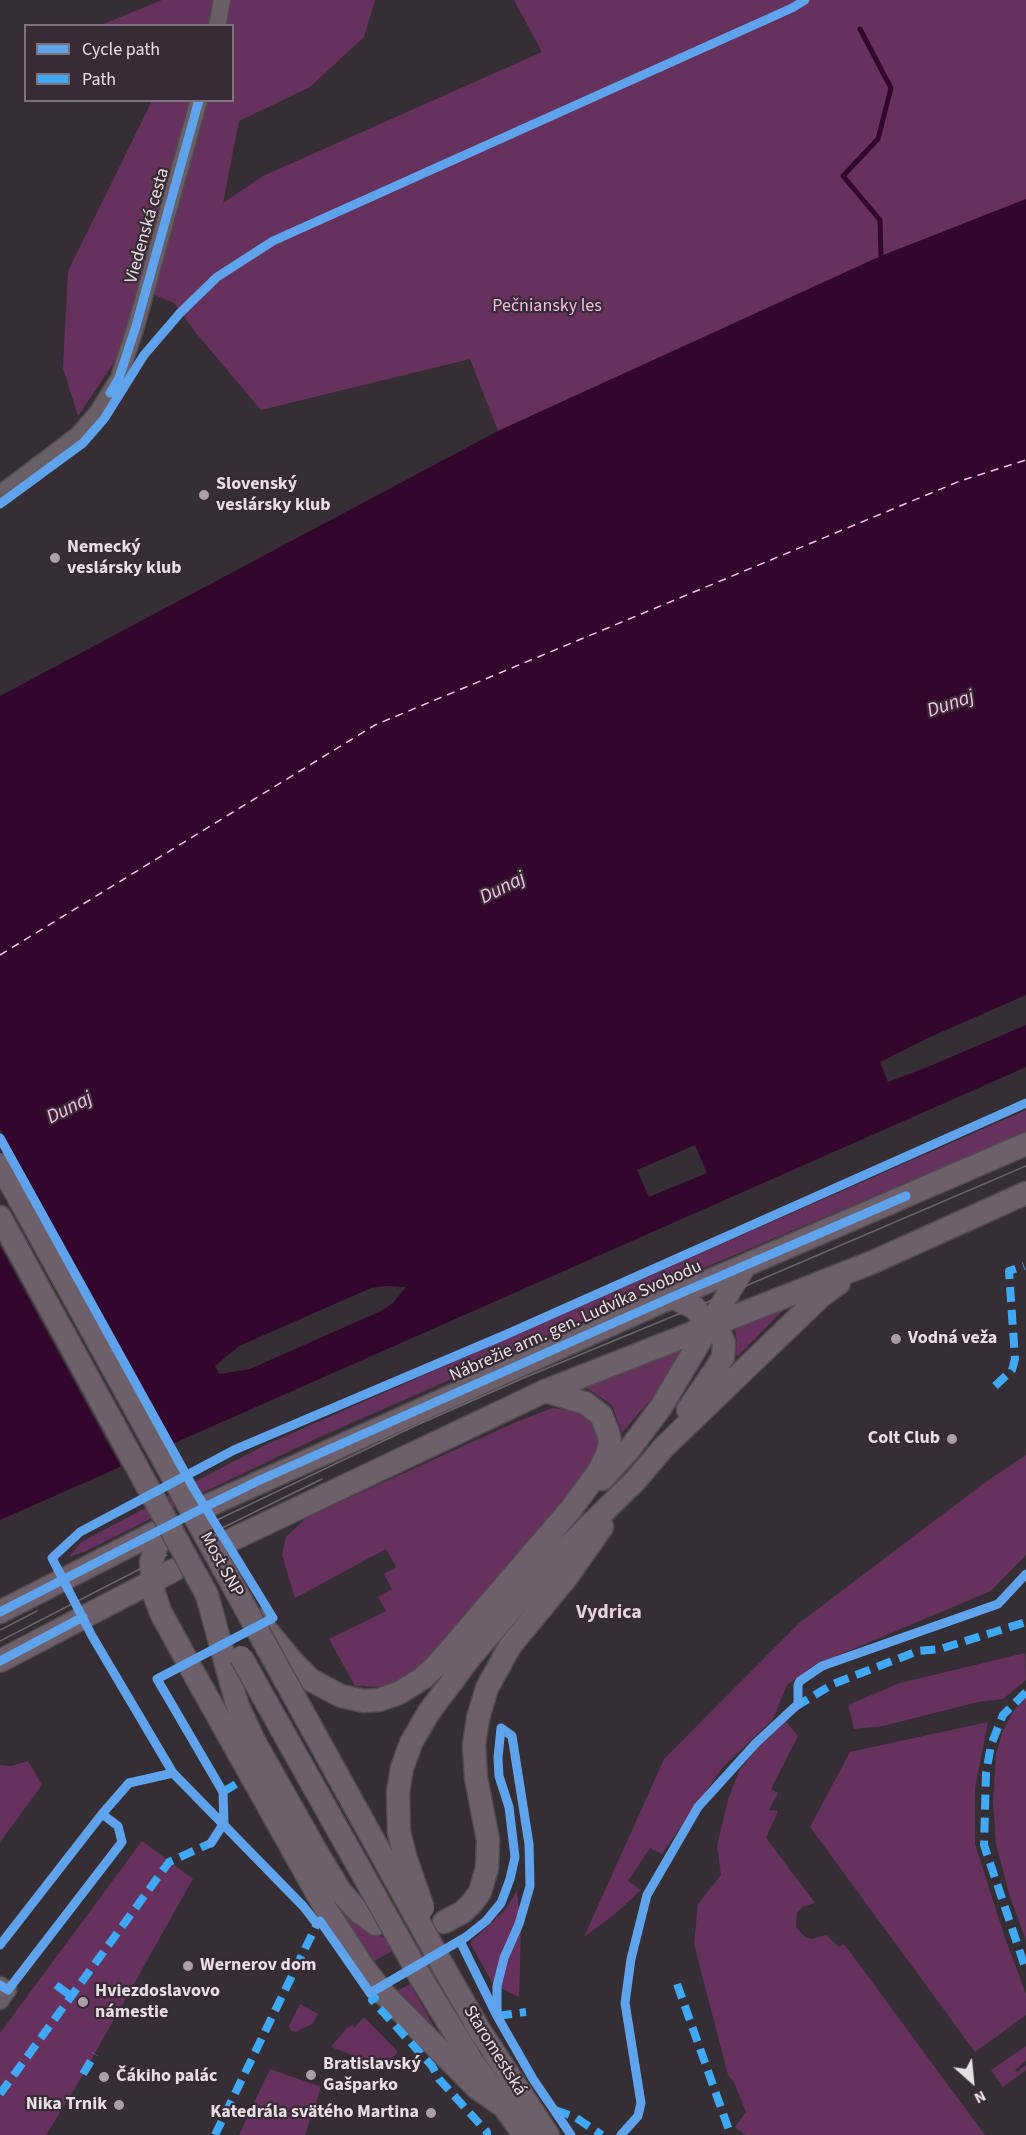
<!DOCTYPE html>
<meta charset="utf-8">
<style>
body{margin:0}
#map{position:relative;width:1026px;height:2135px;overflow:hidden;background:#352e34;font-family:"Source Sans 3",sans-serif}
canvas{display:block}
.legend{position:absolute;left:24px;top:24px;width:210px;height:78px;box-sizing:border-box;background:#382b35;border:2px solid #7e737b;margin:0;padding:8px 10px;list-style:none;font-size:18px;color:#e8dfe5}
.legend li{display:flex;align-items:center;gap:12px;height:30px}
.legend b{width:30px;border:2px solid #7e737b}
.north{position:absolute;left:942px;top:2051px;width:60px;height:60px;-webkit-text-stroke:4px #382b35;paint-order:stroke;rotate:153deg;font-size:16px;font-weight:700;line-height:24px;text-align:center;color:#e8dfe5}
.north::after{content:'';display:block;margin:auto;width:21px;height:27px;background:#e8dfe5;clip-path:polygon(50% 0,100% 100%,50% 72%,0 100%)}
</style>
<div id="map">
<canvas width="1026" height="2135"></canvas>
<ul class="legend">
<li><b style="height:8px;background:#60a3ed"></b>Cycle path</li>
<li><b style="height:8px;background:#3fa9f5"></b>Path</li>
</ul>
<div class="north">N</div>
</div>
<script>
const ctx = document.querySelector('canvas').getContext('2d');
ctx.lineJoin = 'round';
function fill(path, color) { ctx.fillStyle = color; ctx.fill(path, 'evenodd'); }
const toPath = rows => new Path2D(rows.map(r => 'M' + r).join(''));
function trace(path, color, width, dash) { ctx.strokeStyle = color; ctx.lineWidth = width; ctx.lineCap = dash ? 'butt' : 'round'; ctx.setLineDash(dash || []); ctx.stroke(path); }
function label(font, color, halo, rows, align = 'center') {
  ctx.font = font + ' "Source Sans 3",sans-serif'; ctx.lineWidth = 4.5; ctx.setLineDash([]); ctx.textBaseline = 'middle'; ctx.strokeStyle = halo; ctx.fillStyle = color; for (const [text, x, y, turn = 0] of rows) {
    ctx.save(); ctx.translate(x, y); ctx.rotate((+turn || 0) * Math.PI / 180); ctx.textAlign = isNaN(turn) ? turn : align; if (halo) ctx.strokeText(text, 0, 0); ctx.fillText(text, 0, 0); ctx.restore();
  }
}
const green = toPath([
 [162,0,375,0,364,37,310,87,239,121,223,203,263,176,542,52,514,0,1026,0,1026,199,881,256,498,431,470,359,261,410,196,333,174,303,140,289,120,354,78,416,63,368,68,271,152,101,232,100,232,26,101,25],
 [1026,1110,1026,1132,718,1262,322,1436,204,1492,84,1552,69,1557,81,1542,263,1446],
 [786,1307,738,1356,736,1354,737,1342,735,1328],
 [678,1349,684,1353,672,1374,622,1433,612,1405,585,1387],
 [552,1408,574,1411,592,1422,601,1444,584,1479,433,1660,403,1681,386,1687,355,1686,329,1639,386,1611,378,1597,392,1589,384,1574,396,1567,386,1549,295,1598,282,1555,286,1537,307,1517,514,1423],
 [1026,1455,1026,1555,991,1591,815,1665,787,1685,773,1719,723,1767,662,1854,650,1848,628,1881,641,1890,615,1914,584,1937,664,1759,798,1624,983,1484],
 [1025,1653,1026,1680,1003,1699,978,1702,883,1726,854,1729,848,1705,900,1683],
 [1026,1698,1026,1940,1010,1897,996,1844,993,1802,996,1754,1003,1730,1015,1709],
 [786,1722,798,1736,771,1789,778,1793,769,1810,778,1811,766,1838,815,1903,802,1907,797,1913,796,1927,805,1937,812,1939,826,1935,839,1947,844,1944,985,2135,745,2135,735,2127,746,2112,734,2082,728,2075,694,1944,698,1904,721,1875,717,1846,728,1800,739,1771,759,1746],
 [988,1722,975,1788,975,1844,1004,1935,1026,1994,1026,2015,975,2052,810,1827,850,1752],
 [28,1761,42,1785,0,1842,0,1765,11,1766],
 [142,1841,193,1879,77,2085,46,2135,0,2135,0,2033],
 [517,1890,521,1933,519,1997,493,1984,470,1943,505,1910],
 [331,1898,365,1930,403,1945,374,1961,355,1935],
 [410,1984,441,2039,395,1992],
 [300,2004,318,2014,312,2024,295,2032,291,2031,289,2026],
 [364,2017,398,2052,383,2067,331,2047,346,2029,352,2025,354,2028],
 [1026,2046,1026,2061,1015,2070,1017,2072,1026,2065,1026,2070,1003,2087,991,2070],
 [270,2069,321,2087,305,2135,239,2135]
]);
const water = toPath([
 [1026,199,1026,1067,0,1520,0,696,498,431,881,256]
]);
const pier = toPath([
 [1026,995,1026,1025,930,1066,888,1082,880,1062,930,1037],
 [0,1129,174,1446,122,1469,0,1246],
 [695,1145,707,1173,649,1197,637,1170],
 [385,1286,406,1287,393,1303,381,1311,250,1369,219,1374,215,1366,239,1346,371,1288]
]);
const stream = toPath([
 [860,29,891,88,878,139,843,176,880,220,881,256]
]);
const ferry = toPath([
 [0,955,375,725,960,481,1026,460]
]);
const street = toPath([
 [217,26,222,0],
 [0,494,78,435,98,412,119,378,136,326,199,100],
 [0,1985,8,1990,0,2001]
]);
const secondary = toPath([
 [0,1217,150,1491],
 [672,1297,695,1308,708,1326,721,1336,724,1343,723,1357,719,1364,688,1410],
 [602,1479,628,1451,661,1407,744,1267],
 [207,1506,672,1297,1026,1144],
 [159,1539,151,1562,154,1594,161,1613,185,1657],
 [229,1541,545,1391,873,1262,1026,1193],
 [207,1595,237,1704,255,1743,316,1851,340,1891,358,1911,376,1924],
 [0,1612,156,1532],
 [258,1620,293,1662,311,1680,341,1696,364,1701,379,1700,399,1693,423,1678,437,1665,571,1509,599,1471,607,1454,610,1443,609,1435,601,1415,585,1403,545,1391],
 [0,1661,174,1570],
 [192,1670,327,1911,364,1968,384,1994,477,2088,503,2106],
 [399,1832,398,1792,402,1768,411,1743,429,1712,471,1656,551,1563,636,1480,664,1447,821,1296,839,1283],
 [444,1922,463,1912,472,1903,480,1892,487,1868,488,1840,476,1778,474,1745,478,1718,487,1688,510,1646,566,1578,602,1527],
 [443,1966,480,2031,548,2135],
 [421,1978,472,2061,524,2135]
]);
const tram = toPath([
 [217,1520,417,1425,526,1377,727,1294,1026,1166],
 [222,1528,322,1479],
 [0,1630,37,1611],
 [0,1641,167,1555]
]);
const secondaryBridge = toPath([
 [0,1164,443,1966],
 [150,1491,207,1595],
 [241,1657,421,1978],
 [399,1832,405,1856,423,1908]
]);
const quiet = toPath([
 [995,1386,1012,1370,1015,1359,1009,1271,1024,1266],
 [1026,1692,1003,1715,991,1745,986,1773,984,1845,1026,1970],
 [795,1707,833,1684,918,1651,940,1649,1026,1622],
 [223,1792,241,1781],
 [677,1984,730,2133,728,2135],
 [56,1985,71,1996],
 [369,1993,375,1998,372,2000,432,2066,439,2079,487,2132,487,2135],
 [497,2016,526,2012],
 [83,2074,95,2054],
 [0,2094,169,1862,211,1843,213,1841],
 [555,2110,575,2117,602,2135],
 [215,2135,317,1924]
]);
const cycleway = toPath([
 [110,393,119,378,136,326,199,100],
 [0,504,83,443,104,419,144,355,180,313,217,277,273,241,792,8,805,0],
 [0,1138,194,1489,273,1618,157,1679,223,1792,224,1823,211,1843],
 [0,1612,207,1506,260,1480,672,1297,906,1196],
 [0,1661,83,1617],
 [501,1728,498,1758,499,1776,509,1807,515,1857,510,1879,501,1903,486,1921,466,1937,370,1993,320,1921,317,1924,303,1906,173,1773,92,1636,52,1558,80,1532,234,1450,505,1335,1026,1103],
 [460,1941,497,2016,533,2079,571,2135],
 [0,1945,102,1814,129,1783,173,1773],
 [0,1985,8,1990,122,1842,118,1826,102,1814],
 [497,2016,497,1986,504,1958,519,1924,530,1886,529,1844,512,1736,501,1728],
 [621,2135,638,2116,641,2103,625,2003,631,1959,647,1895,698,1807,756,1743,798,1704,798,1685,800,1681,822,1666,998,1604,1026,1574]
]);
const markers = [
 [204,495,6,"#a9a1a7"],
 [55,558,6,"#a9a1a7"],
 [896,1339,6,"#a9a1a7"],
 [952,1439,6,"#a9a1a7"],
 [188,1966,6,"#a9a1a7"],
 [83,2002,6,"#a9a1a7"],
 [311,2075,6,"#a9a1a7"],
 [104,2077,6,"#a9a1a7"],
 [119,2105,6,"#a9a1a7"],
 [431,2113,6,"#a9a1a7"]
];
const streetNames = [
 ["Viedenská cesta",148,226,-74],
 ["Nábrežie arm. gen. Ludvíka Svobodu",576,1322,-24],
 ["Most SNP",221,1565,61],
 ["Staromestská",494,2051,58]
];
const parkNames = [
 ["Pečniansky les",547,307]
];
const poiNames = [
 ["Slovenský",216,485],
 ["veslársky klub",216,506],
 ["Nemecký",67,548],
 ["veslársky klub",67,569],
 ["Vodná veža",908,1339],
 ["Colt Club",940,1439,"right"],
 ["Wernerov dom",200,1966],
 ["Hviezdoslavovo",95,1992],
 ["námestie",95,2013],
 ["Bratislavský",323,2065],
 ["Gašparko",323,2086],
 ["Čákiho palác",116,2077],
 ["Nika Trnik",107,2105,"right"],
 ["Katedrála svätého Martina",419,2113,"right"]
];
const waterNames = [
 ["Dunaj",951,705,-19],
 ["Dunaj",503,889,-27],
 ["Dunaj",70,1109,-27]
];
const neighbourhoodNames = [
 ["Vydrica",609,1614]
];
fill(green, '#66325d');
fill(water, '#33062d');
fill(pier, '#352e34');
trace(stream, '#33062d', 5);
trace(ferry, '#fbbfec', 1.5, [8, 6]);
trace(street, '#514b4f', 19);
trace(secondary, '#514b4f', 25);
trace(street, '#695f66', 16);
trace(secondary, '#6d606a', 22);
trace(tram, '#6c646a', 1.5);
trace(secondaryBridge, '#514b4f', 25, []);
trace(secondaryBridge, '#6d606a', 22);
trace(quiet, '#3fa9f5', 8, [15, 8]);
trace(cycleway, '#60a3ed', 9);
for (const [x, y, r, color] of markers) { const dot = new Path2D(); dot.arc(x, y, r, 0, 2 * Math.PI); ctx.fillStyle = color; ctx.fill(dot); trace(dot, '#382b35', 2); }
label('18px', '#e8dfe5', '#382b35', streetNames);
label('18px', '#f5bae6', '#382b35', parkNames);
label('bold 18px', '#e8dfe5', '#382b35', poiNames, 'left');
label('italic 20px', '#fbbfec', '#382b35', waterNames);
label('bold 20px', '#e4d3df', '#382b35', neighbourhoodNames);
</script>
